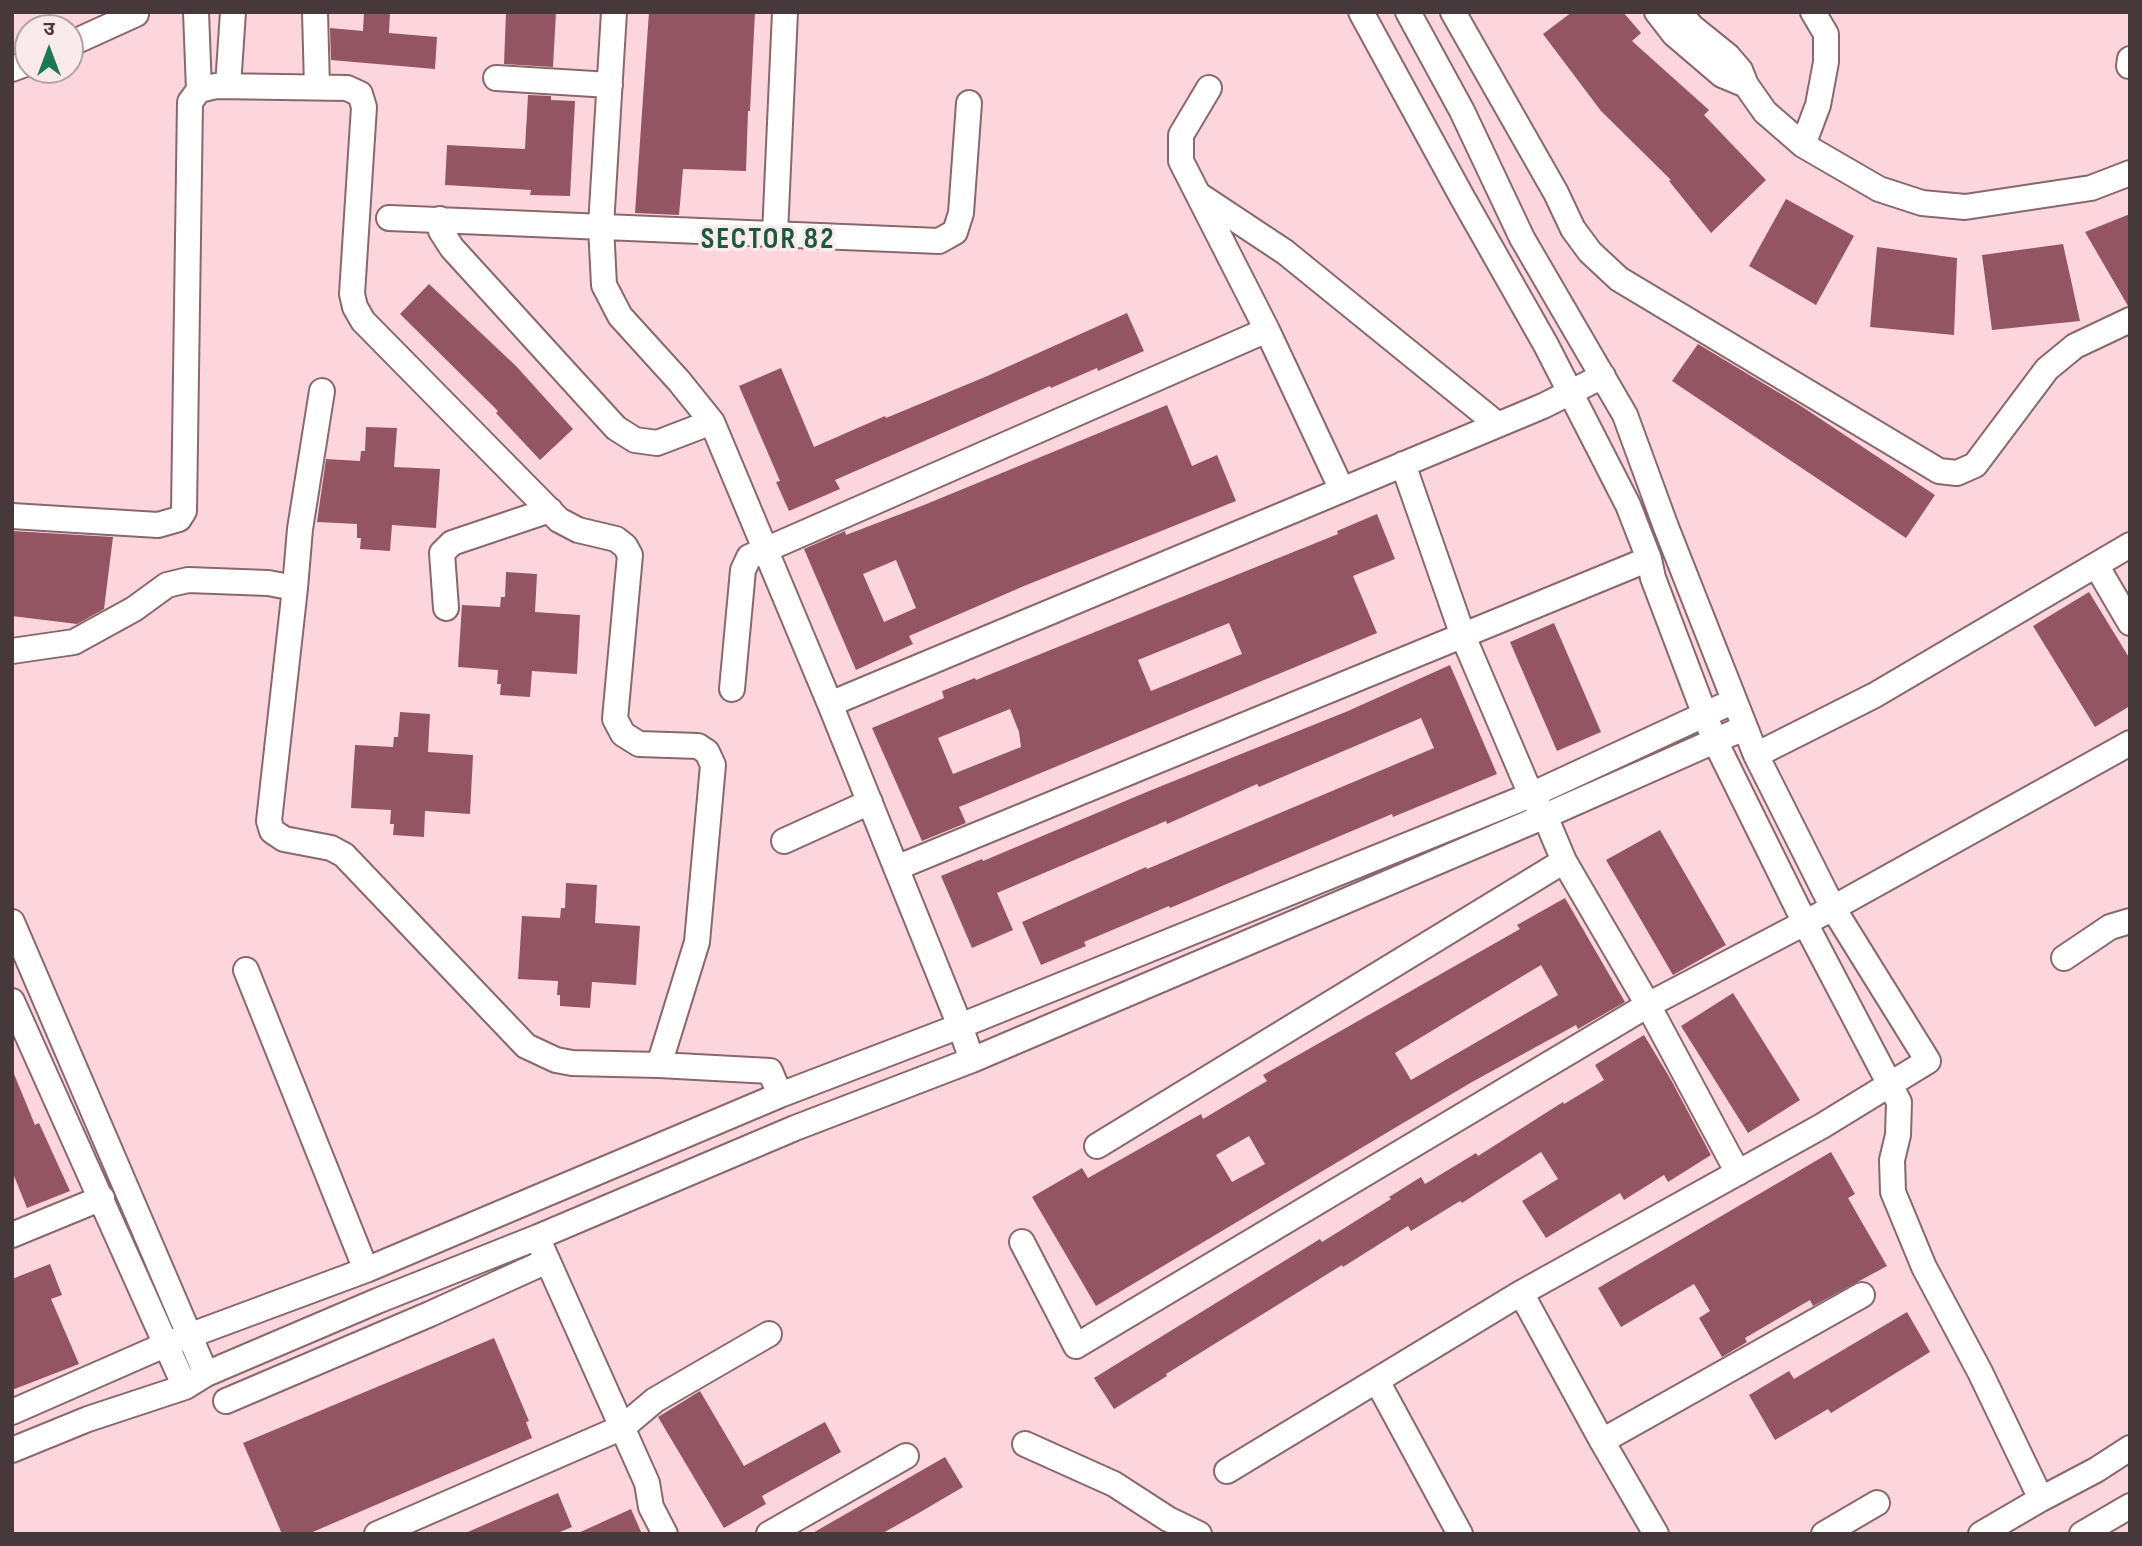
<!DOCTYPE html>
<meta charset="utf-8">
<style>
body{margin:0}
#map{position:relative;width:2142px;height:1546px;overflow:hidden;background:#fcd6dc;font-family:"Sofia Sans Condensed","Noto Sans Devanagari",sans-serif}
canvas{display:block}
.frame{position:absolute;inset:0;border:14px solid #47383b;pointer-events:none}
.north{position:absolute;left:14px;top:14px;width:70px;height:70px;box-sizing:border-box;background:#faeaec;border:2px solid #b2a3a5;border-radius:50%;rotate:0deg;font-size:19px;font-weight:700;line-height:28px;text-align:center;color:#47383b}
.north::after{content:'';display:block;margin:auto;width:24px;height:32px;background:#1a7950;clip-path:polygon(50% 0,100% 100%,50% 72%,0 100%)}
</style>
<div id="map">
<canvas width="2142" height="1546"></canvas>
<div class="frame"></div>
<div class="north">उ</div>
</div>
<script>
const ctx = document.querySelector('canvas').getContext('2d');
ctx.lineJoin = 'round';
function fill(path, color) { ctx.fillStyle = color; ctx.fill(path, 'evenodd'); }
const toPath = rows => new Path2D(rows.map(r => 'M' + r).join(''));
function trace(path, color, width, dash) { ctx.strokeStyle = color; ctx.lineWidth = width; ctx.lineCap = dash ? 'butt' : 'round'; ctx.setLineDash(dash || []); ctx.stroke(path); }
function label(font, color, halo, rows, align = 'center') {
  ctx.font = font + ' "Sofia Sans Condensed",sans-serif'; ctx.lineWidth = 7; ctx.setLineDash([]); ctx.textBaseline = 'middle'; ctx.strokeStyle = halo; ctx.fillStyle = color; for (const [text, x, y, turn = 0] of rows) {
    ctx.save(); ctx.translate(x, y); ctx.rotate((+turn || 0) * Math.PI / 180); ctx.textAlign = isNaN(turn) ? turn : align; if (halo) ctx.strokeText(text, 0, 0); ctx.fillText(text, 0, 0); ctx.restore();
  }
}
const building = toPath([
 [364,12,390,12,389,33,437,37,435,69,331,60,330,28,363,31],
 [506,12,556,12,553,67,504,64],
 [649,12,755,12,750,111,748,111,746,171,683,169,679,215,635,213],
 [1572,12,1623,12,1641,33,1632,41,1709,110,1704,115,1766,180,1711,233,1669,181,1671,180,1601,111,1543,34],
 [528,95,551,96,551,100,575,101,570,196,530,195,531,190,445,185,447,145,525,149],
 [1786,199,1854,236,1816,305,1749,266],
 [2130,214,2130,305,2128,306,2085,232],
 [2063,244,2080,321,1992,330,1982,255],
 [1877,247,1957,258,1954,335,1870,327],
 [429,284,516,366,573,429,540,460,496,413,498,411,400,314],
 [1127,313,1144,351,1098,371,1097,368,1051,388,1050,386,835,480,840,489,789,511,776,482,780,481,739,386,781,368,814,447,885,416,886,418,985,377],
 [1698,344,1801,406,1935,495,1906,538,1672,381],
 [1167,405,1192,466,1217,455,1236,501,1024,586,909,636,913,644,856,670,804,549,845,531,846,535,924,505],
 [896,560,916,608,884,622,863,574],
 [366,427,397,428,394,467,440,469,436,528,392,525,390,551,360,549,361,538,357,538,357,524,317,522,326,459,360,461,361,451,365,451],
 [1377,514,1395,559,1353,576,1377,633,959,807,966,823,922,841,872,728,944,698,942,691,975,678,976,680,1266,563,1338,534,1337,531],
 [1229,623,1242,654,1151,691,1138,660],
 [1010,709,1019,732,1021,747,953,774,938,738],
 [12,531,113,537,104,609,77,624,12,616],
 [506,572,537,574,535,612,580,615,577,674,532,671,530,697,500,695,501,684,497,684,498,670,458,667,462,605,500,607,501,597,505,597],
 [2089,592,2130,659,2130,706,2095,727,2033,626],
 [1554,623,1601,732,1557,751,1510,642],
 [1450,665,1497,774,1393,817,1392,814,1170,908,1169,906,1084,942,1086,946,1041,965,1022,922,1146,867,1147,869,1434,748,1421,718,1259,787,1257,784,1167,824,1166,821,997,893,1013,930,972,948,941,876,982,859,983,861,1149,791,1348,711],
 [400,712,430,714,428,752,473,755,470,814,425,811,424,837,393,835,394,824,390,824,391,810,351,808,355,745,393,747,394,737,398,737],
 [1660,830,1726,945,1673,975,1606,860],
 [566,883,597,885,595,923,640,926,636,985,592,982,590,1008,560,1006,560,995,557,995,558,981,518,979,522,916,560,918,561,908,565,908],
 [1565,898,1625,1002,1578,1029,1576,1025,1472,1082,1096,1306,1032,1197,1082,1168,1088,1178,1201,1114,1203,1119,1267,1081,1263,1075,1520,929,1517,925],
 [1541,965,1558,995,1411,1080,1395,1053],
 [1249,1136,1265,1164,1232,1182,1216,1155],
 [1733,993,1800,1100,1748,1133,1681,1026],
 [1644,1035,1670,1078,1711,1155,1668,1182,1664,1175,1624,1200,1620,1193,1546,1238,1522,1201,1558,1179,1541,1152,1462,1203,1460,1201,1411,1231,1408,1226,1343,1267,1342,1265,1166,1374,1167,1376,1114,1409,1094,1378,1281,1263,1320,1239,1322,1242,1391,1199,1389,1197,1421,1177,1425,1184,1476,1153,1478,1156,1563,1102,1564,1104,1604,1080,1595,1065],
 [12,1069,35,1125,39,1123,70,1191,27,1208,12,1171],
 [1831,1152,1855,1194,1848,1198,1887,1266,1813,1306,1810,1300,1745,1338,1747,1342,1722,1357,1699,1318,1710,1311,1694,1284,1621,1327,1598,1288],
 [50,1264,62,1295,51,1299,79,1364,12,1390,12,1279],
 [1907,1312,1930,1352,1831,1413,1828,1409,1775,1440,1749,1395,1789,1371,1794,1379],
 [494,1338,529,1421,526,1422,532,1438,308,1534,282,1534,243,1443],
 [700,1391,744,1466,825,1422,841,1452,762,1496,766,1504,724,1528,658,1417],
 [945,1457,963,1487,917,1514,881,1534,811,1534],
 [558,1493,572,1527,555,1534,463,1534],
 [631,1509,642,1534,576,1534]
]);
const minor = toPath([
 [196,12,199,90],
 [315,12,317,87],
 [614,12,601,226,604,285,620,316,679,381,712,422,830,704,960,1026,972,1060],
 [1361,12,1462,197,1546,345,1628,505,1649,559,1653,578,1714,739,1805,923,1899,1102,1898,1135,1892,1160,1893,1192,1924,1267,1980,1372,2041,1499],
 [1453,12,1556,193,1573,229,1590,252,1619,279,1939,471,1957,473,1975,465,2047,369,2075,346,2130,320],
 [1657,12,1674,34,1722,75,1746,85,1765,112,1803,145,1879,189,1922,203,1965,207,2091,188,2130,173],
 [1679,12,1692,27,1728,56,1740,70,1746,85],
 [70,44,136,14],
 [2129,66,2130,59],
 [12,69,28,63],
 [496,78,610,85],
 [228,86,233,12],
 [1209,88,1181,135,1181,161,1267,330,1342,490],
 [1803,145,1818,105,1826,62,1826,34,1813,12],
 [1199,195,1285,252,1497,424],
 [389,218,939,241,955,232,961,213,969,103],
 [440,219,441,231,452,248,616,428,635,440,657,443,712,422],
 [775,234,785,12],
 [1403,464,1463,636,1531,795,1545,816,1564,861,1648,1005,1738,1173],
 [12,516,158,525,179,519,184,511,190,102,199,90,216,86,347,88,360,94,364,107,352,294,355,307,363,321,559,520,578,530,616,539,625,546,630,555,615,719,623,734,639,744,698,746,707,752,713,765,697,942,659,1065,572,1063,556,1060,526,1046,344,855,331,848,284,839,272,831,269,821,295,588,268,583,188,580,167,585,134,609,74,642,12,651],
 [2096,565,2130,623],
 [295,588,300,529,322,391],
 [446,608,442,553,452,543,550,510],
 [732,689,743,570,749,557,1267,330],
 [830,704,1543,406,1603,376],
 [1756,755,1875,695,2130,545],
 [784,841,870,802],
 [896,868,1649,559],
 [12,922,206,1374],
 [2064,958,2110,927,2130,921],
 [246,970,366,1270],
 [12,1001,185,1387],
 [659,1065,770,1071,780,1095],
 [1097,1146,1564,861],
 [12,1235,102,1198],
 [1022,1242,1076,1346,1648,1005,1833,908,2130,743],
 [541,1246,647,1483,651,1507,665,1534],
 [1521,1293,1602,1441,1656,1534],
 [1377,1381,1460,1534],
 [226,1401,430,1314,547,1261],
 [12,1412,167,1344,366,1270,780,1095,960,1026,1531,795,1734,701],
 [1602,1441,1862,1295],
 [1025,1444,1114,1484,1168,1519,1199,1534],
 [12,1450,88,1419,185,1387,206,1374,377,1301,538,1237,795,1128,972,1060,1545,816,1744,728],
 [1227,1471,1521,1293,1822,1126,1928,1061,1833,908,1756,755,1666,527,1625,415,1522,238,1462,111,1408,12],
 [377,1534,623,1427,655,1400,769,1334],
 [769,1534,906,1456],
 [1824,1534,1877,1503],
 [1981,1534,2041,1499,2096,1470,2130,1448],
 [2082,1534,2130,1506]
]);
const districtNames = [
 ["SECTOR 82",768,240]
];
fill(building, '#945562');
trace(minor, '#89686d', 28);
trace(minor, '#fff', 24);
ctx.letterSpacing = '2px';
label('bold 30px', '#1b593c', '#faeaec', districtNames);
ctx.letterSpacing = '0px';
</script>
